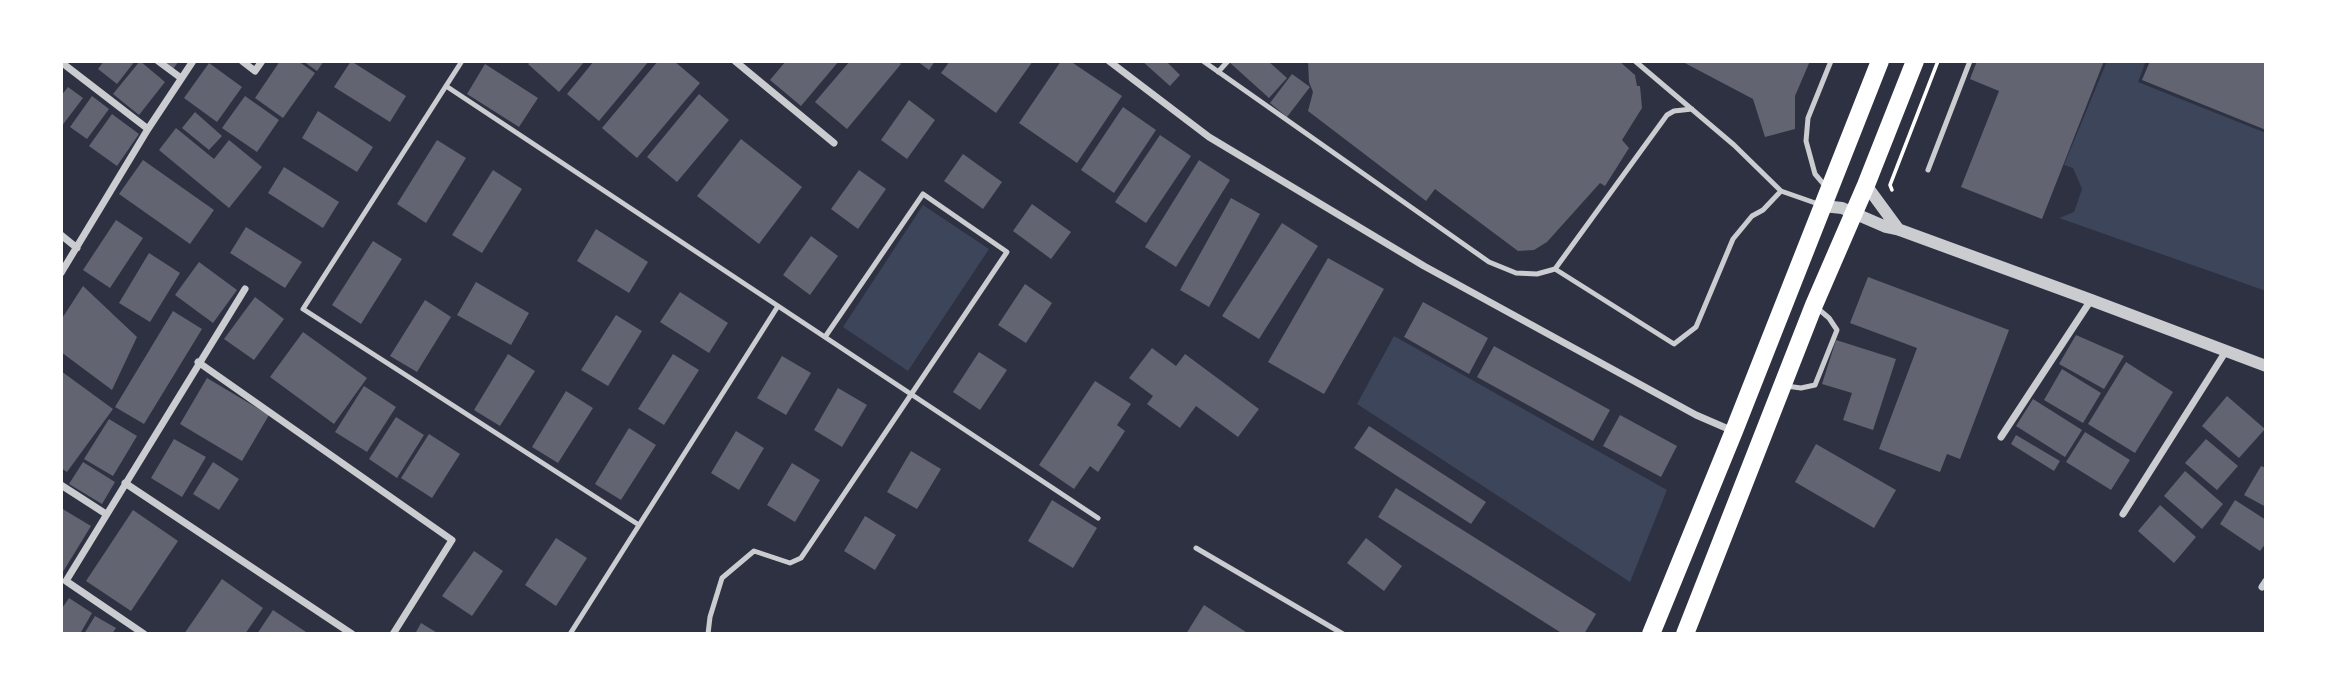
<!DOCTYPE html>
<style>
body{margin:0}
#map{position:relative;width:2327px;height:695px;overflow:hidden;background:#2d3142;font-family:"Noto Sans",sans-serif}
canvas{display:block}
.frame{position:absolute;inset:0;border:63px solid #fff;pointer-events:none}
</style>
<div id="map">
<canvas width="2327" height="695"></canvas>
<div class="frame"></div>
</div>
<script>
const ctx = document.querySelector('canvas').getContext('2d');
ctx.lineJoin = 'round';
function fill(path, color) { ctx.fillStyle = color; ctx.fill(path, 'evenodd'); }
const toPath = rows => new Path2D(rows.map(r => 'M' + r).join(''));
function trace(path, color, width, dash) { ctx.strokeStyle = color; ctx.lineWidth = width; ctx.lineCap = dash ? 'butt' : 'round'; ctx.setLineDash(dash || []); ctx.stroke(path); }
const green = toPath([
 [2107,61,2146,61,2138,82,2266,133,2266,291,2059,218,2074,212,2082,189,2073,168,2064,165],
 [923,205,989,249,908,371,843,327],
 [1394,336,1667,490,1630,582,1357,404]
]);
const building = toPath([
 [104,61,135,61,117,84,98,69],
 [140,61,165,82,139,115,113,94],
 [164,61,179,61,173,69],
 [280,61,298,61,315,73,283,118,255,98],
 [303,61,324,61,317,71],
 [351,61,406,96,390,122,334,87],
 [531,61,585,61,559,92,528,64],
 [594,61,649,61,599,121,567,94],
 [658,61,674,61,700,83,637,158,602,128],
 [786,61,839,61,801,106,770,80],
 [850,61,898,61,901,64,847,129,815,102],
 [917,61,935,61,929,70],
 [950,61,1033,61,996,113,941,73],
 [1061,61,1070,61,1122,96,1077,163,1019,123],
 [1142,61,1166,61,1180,75,1170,86],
 [1228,61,1268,61,1287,78,1269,98],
 [1308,61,1619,61,1635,75,1637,86,1640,86,1642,108,1622,140,1629,148,1605,186,1600,183,1547,242,1534,250,1518,251,1435,189,1426,201,1308,111,1313,92,1309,82],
 [1681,61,1810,61,1795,96,1795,129,1765,137,1753,99],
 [1977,61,2104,61,2042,219,1961,187,1999,91,1970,79],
 [2150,61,2266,61,2266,130,2142,80],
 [209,63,242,87,217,122,184,98],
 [485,64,538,98,519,127,467,94],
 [1292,74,1310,87,1287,117,1270,103],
 [68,87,83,98,61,127,61,96],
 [699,94,729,120,677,182,647,157],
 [92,96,109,109,87,139,70,127],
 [245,96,279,120,257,152,222,128],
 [909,100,935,120,907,159,881,140],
 [1123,107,1156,130,1114,193,1081,170],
 [318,111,373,147,357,172,302,138],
 [195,112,222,136,209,150,182,128],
 [112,114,139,134,117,166,89,146],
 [176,128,214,159,229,140,262,167,229,208,159,150],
 [1160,135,1191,156,1146,223,1115,202],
 [741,139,802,187,759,244,697,196],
 [437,140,466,158,426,223,397,204],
 [963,154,1002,182,983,209,944,181],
 [143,160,214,210,190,244,119,194],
 [1199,160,1230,180,1176,267,1145,247],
 [284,167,339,202,323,228,268,193],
 [493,170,522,189,482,253,452,235],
 [859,170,886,189,858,229,831,209],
 [1231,198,1260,214,1209,307,1180,290],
 [1032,204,1071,232,1051,259,1013,231],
 [116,220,143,238,110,288,83,270],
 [1282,223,1318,246,1259,339,1222,316],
 [246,227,302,262,285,288,230,253],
 [596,229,648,262,629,293,577,261],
 [811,236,838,256,810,295,783,275],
 [373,241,402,259,361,324,332,305],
 [149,253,180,273,150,322,119,303],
 [1328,258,1384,289,1324,394,1268,362],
 [199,262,237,290,213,323,175,295],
 [1868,277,2009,330,1960,459,1947,454,1940,472,1879,449,1917,348,1850,323],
 [476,282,529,313,511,345,457,315],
 [1025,284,1052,303,1026,343,998,325],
 [83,286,137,337,112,390,61,352,61,320],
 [680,292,728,323,709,353,660,322],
 [255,297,284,319,254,360,224,339],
 [425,300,451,317,417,372,390,356],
 [1423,302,1488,338,1469,374,1404,337],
 [173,311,202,329,144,424,115,407],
 [616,315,642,331,608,386,581,370],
 [303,332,367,378,334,424,270,377],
 [2076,335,2124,356,2104,389,2059,364],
 [1836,340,1896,359,1873,430,1843,420,1852,393,1822,384],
 [1494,346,1610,410,1593,441,1477,377],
 [1152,348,1176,366,1185,354,1259,409,1238,437,1196,406,1180,428,1147,404,1153,396,1129,378],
 [979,352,1007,370,980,410,953,392],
 [508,354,535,371,500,426,474,410],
 [673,354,699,370,664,425,638,409],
 [782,356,811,373,786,415,757,398],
 [2126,362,2173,392,2135,453,2088,424],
 [2062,369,2101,393,2083,423,2044,400],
 [61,371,113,409,67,472,61,468],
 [207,378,269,415,242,461,180,424],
 [1095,381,1131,404,1117,425,1125,431,1098,472,1090,466,1074,489,1039,465],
 [364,386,396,407,367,452,335,432],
 [838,388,867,405,842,447,814,430],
 [566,391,593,408,558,463,532,447],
 [2227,396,2265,429,2239,458,2202,426],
 [2033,399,2082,430,2065,457,2016,426],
 [1620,415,1677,446,1661,477,1603,446],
 [396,417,424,435,397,478,369,459],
 [109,419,137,436,113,476,84,459],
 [1369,426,1486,502,1471,524,1354,448],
 [629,428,656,445,621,500,595,484],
 [736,431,764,448,739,490,711,473],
 [2085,432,2130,460,2111,490,2066,462],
 [429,434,460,454,432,498,401,478],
 [2016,435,2060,461,2054,471,2011,444],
 [174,439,206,457,182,497,151,478],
 [2206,439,2238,466,2217,490,2185,463],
 [1816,444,1896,490,1874,528,1795,482],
 [911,451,941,469,917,509,887,492],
 [83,462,115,482,102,504,69,484],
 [213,462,239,479,219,510,193,494],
 [792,463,820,480,795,522,767,505],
 [2261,466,2266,468,2266,507,2244,495],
 [2185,471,2223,504,2202,529,2164,496],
 [1396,488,1596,614,1584,634,1563,634,1378,517],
 [1052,500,1097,528,1073,568,1028,541],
 [2235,500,2266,520,2266,543,2260,551,2220,524],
 [2160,505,2196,537,2174,563,2138,531],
 [61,508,91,526,61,575],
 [133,510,178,541,131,611,86,581],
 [865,516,896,535,875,570,844,551],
 [556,538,587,558,556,606,525,585],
 [1366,538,1402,566,1384,591,1347,563],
 [474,551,503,571,472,616,442,596],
 [222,579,263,608,245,634,184,634],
 [69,598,92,613,80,634,61,634,61,610],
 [1204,605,1249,634,1186,634],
 [273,610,309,634,257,634],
 [95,616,116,628,112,634,84,634],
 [421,623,439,634,415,634]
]);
const path = toPath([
 [1892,190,1890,185,1938,61]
]);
const service = toPath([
 [462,61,303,309,639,525],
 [1203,61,1489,262,1516,273,1537,274,1555,269],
 [1635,61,1734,145,1781,191,1821,205],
 [1218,72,1228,61],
 [446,86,1098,518],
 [1692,109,1674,111,1667,115,1555,269,1674,344,1696,327,1733,239,1752,216,1763,210,1781,191],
 [1928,170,1970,61],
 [1827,188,1815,174,1806,141,1808,118,1831,61],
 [1786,386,1801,388,1815,385,1837,330,1829,318,1816,307],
 [1196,548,1343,634],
 [570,634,778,306],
 [708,634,710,617,722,578,754,551,790,563,801,558,1007,252,923,194,825,337]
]);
const minor = toPath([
 [158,61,181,78],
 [242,61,255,71,262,61],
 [735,61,834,143],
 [1109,61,1209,137,1424,266,1696,415,1733,431],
 [61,62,148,129],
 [61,235,77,248],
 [61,273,148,129,193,61],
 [198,362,452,540,393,634],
 [2001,437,2091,300],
 [125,483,352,634],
 [61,485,106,514],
 [2123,514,2226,351],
 [2262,587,2266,581],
 [144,634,66,581,245,289]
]);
const tertiary = toPath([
 [1866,185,1899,230],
 [1823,206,1842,208,1886,227,1900,230,2091,300,2266,366]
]);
const primary = toPath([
 [1651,634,1734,431,1880,61],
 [1685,634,1814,305,1866,185,1915,61]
]);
fill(green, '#3c4559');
fill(building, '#626471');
trace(path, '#fff', 3.5);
trace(service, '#caccd0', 5);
trace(minor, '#caccd0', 7);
trace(tertiary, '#caccd0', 12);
trace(primary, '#fff', 18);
</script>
